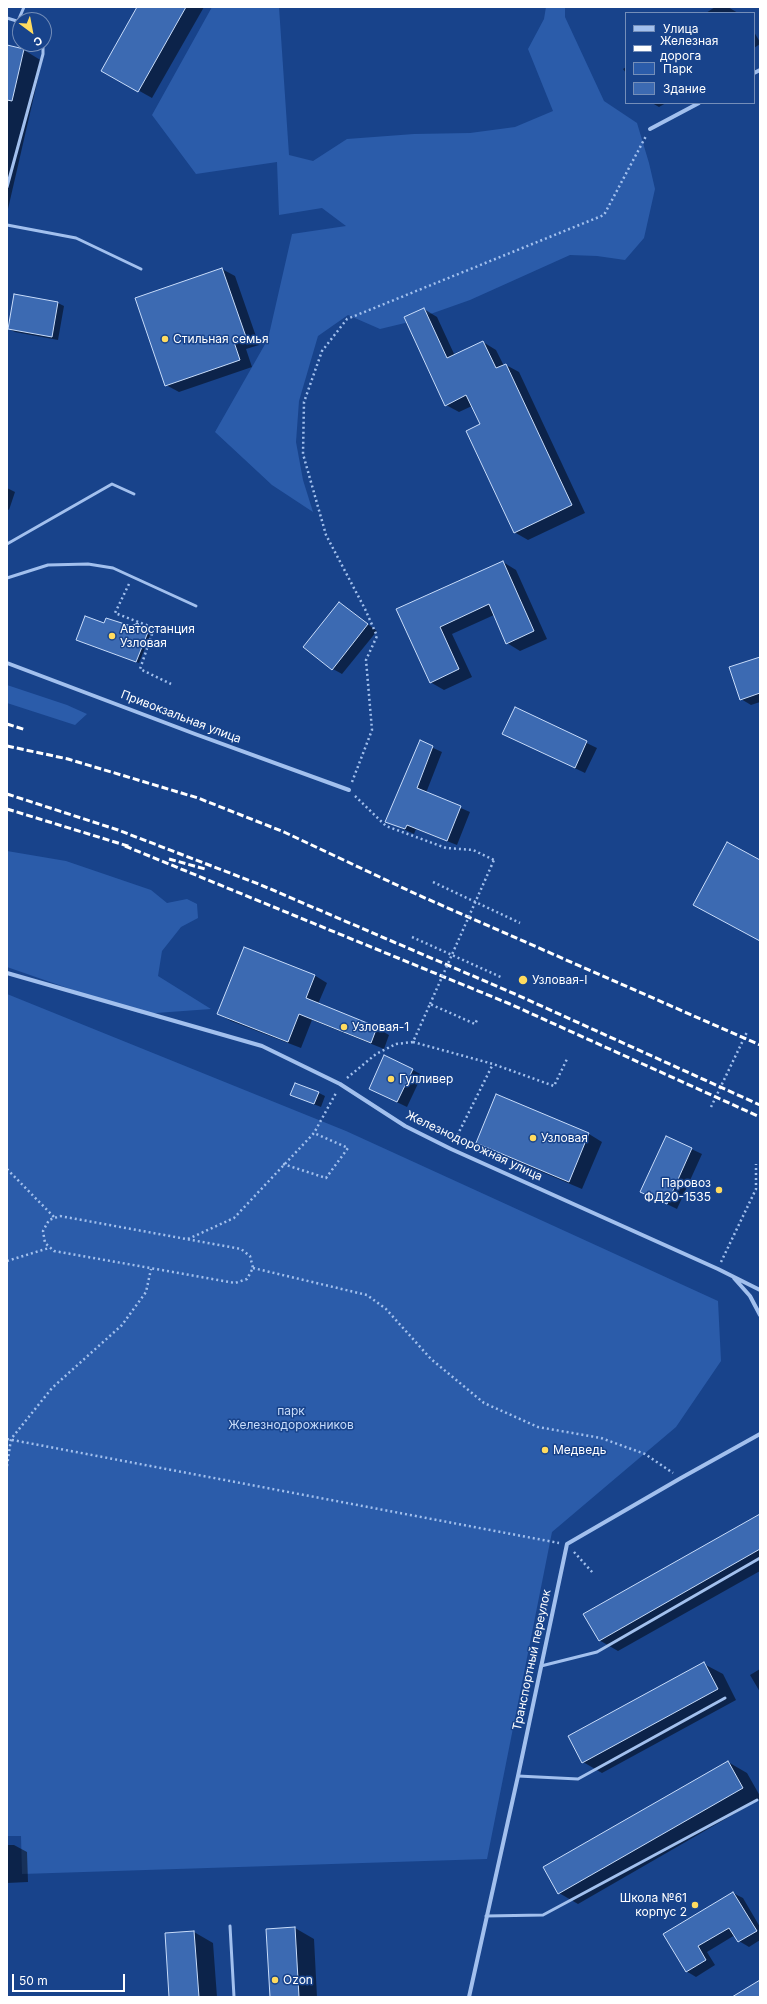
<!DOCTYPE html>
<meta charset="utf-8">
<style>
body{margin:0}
#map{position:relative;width:767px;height:2004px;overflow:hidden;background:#18438b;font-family:Inter,sans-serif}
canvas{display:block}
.frame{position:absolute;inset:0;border:8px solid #fff;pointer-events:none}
.legend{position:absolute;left:625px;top:12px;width:130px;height:92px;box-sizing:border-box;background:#18438b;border:1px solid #748eb9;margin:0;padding:5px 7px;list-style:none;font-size:12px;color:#fff}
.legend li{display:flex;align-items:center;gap:8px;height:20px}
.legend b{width:20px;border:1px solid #748eb9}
.north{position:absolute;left:12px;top:12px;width:40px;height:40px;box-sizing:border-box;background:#18438b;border:1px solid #748eb9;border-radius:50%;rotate:148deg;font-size:11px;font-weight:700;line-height:16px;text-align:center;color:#fff}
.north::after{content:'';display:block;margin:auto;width:14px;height:18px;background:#ffdb5f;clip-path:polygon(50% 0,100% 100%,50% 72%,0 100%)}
.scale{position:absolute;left:12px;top:1974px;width:113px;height:18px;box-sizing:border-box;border:2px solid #fff;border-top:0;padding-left:5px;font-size:12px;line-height:14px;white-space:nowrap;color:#fff;-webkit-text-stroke:3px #18438b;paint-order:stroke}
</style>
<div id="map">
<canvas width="767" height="2004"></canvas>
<div class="frame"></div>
<ul class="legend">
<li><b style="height:5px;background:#a2c0ee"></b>Улица</li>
<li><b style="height:5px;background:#fff"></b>Железная дорога</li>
<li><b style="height:11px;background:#2b5caa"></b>Парк</li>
<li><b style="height:11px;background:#3c6ab2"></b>Здание</li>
</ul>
<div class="north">С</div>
<div class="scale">50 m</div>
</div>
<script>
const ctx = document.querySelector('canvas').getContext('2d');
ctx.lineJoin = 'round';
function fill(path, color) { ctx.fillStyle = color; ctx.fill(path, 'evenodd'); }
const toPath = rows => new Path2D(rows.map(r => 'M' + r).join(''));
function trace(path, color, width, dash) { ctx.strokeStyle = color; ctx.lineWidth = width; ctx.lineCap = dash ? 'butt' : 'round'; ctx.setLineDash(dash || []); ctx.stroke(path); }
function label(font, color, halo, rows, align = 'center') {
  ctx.font = font + ' Inter,sans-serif'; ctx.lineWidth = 3; ctx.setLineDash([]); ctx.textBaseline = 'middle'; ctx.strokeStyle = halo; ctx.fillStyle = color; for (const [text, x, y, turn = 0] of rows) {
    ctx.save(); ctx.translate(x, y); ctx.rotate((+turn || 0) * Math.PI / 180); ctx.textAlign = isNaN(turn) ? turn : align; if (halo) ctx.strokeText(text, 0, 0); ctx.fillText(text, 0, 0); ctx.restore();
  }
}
const green = toPath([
 [212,7,279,7,289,155,313,161,347,139,414,134,470,133,515,127,553,111,528,49,544,19,546,7,565,7,565,17,604,101,637,123,649,163,655,189,644,238,625,260,597,256,570,255,470,300,405,323,380,329,348,315,318,336,299,401,296,442,303,480,313,512,272,485,215,432,268,339,292,234,346,226,322,208,279,215,277,162,196,174,152,115],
 [7,685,67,705,87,714,75,725,7,703],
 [7,851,66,861,151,890,167,903,187,899,197,904,198,918,181,927,162,951,158,976,211,1009,142,1014,7,967],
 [7,994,346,1131,718,1301,721,1361,676,1427,552,1532,487,1859,22,1874,21,1836,7,1836]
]);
const shadow = toPath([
 [138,7,204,7,152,98,102,70],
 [715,7,728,7,738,13,706,13],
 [754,32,760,42,760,44,754,48],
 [7,46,24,50,42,61,8,209],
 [626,67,626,73,623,69],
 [652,103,666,103,659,107],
 [222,269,235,276,259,345,246,349,252,367,179,392,166,385],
 [15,295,58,303,64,306,58,340,15,332,9,329],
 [424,309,437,317,455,356,483,342,496,350,504,366,506,365,519,372,585,513,528,540,514,532,481,425,472,406,459,412,446,405],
 [7,488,15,492,9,510,7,509],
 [503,562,516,570,547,639,520,651,507,643,494,615,452,634,472,677,444,690,430,682,398,610],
 [339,603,377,631,342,674,333,669],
 [105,624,131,627,137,624,143,632,150,635,139,663,80,641],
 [760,658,760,702,751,705,741,699],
 [516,709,597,748,585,773,514,739],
 [420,742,442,752,426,793,470,812,457,845,416,829,414,834,386,821],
 [314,975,327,983,318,1004,377,1028,389,1035,384,1049,312,1020,301,1048,231,1021,218,1014],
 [413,1070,422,1075,407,1107,380,1094],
 [319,1093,325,1096,321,1107,291,1095],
 [497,1096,589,1134,602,1142,582,1189,490,1150,477,1143],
 [666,1137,702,1154,677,1209,642,1192],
 [760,1515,760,1571,618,1651,599,1640],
 [704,1664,723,1674,736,1700,602,1773,583,1762],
 [760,1669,760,1692,750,1675],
 [728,1762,747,1773,760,1796,760,1799,578,1904,559,1893],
 [7,1845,14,1845,27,1852,28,1882,7,1883],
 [733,1893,743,1898,760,1927,760,1940,749,1947,739,1941,735,1935,707,1952,715,1965,696,1977,686,1971,664,1934],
 [295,1928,314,1939,317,1997,271,1997],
 [194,1932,213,1943,217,1997,170,1997]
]);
const building = toPath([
 [137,7,186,7,138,92,101,71,137,7],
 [7,45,24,49,12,101,7,100,7,45],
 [222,268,246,337,234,342,240,360,165,386,135,298,222,268],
 [14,294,58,302,52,337,8,329,14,294],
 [424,308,447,358,483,341,496,368,506,364,572,505,514,533,466,431,480,424,466,395,445,406,404,317,424,308],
 [503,561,534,631,506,644,489,604,440,627,459,669,430,683,396,609,503,561],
 [339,602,368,624,332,670,303,647,339,602],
 [85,616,104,623,106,618,131,626,138,623,140,630,148,632,136,662,76,640,85,616],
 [760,657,760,693,740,700,729,667,760,657],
 [515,707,587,741,575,768,502,734,515,707],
 [420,740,433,746,417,788,461,806,447,841,407,825,405,829,385,822,420,740],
 [727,842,760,860,760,941,693,905,727,842],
 [244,947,315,975,306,998,377,1027,371,1043,299,1014,288,1042,217,1014,244,947],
 [384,1055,413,1069,397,1102,369,1089,384,1055],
 [295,1083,319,1092,314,1104,290,1095,295,1083],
 [496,1094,589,1133,569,1182,476,1143,496,1094],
 [666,1136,692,1148,667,1204,640,1192,666,1136],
 [760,1514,760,1549,599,1641,583,1614,760,1514],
 [704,1662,718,1689,582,1763,568,1736,704,1662],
 [728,1761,743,1788,558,1894,543,1867,728,1761],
 [733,1892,757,1931,738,1942,729,1928,698,1946,706,1960,686,1972,663,1934,733,1892],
 [295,1927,299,1997,270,1997,266,1929,295,1927],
 [194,1931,199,1997,169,1997,165,1933,194,1931],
 [760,1980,760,1997,732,1997,760,1980]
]);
const path = toPath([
 [129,584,115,613,154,628,140,669,171,684],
 [352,782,372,730,366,660,377,636,365,609,326,535,303,454,304,402,322,351,347,319,604,215,646,136],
 [355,796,386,826,446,848,473,850,494,860],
 [433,882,520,923],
 [412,937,503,978],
 [413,1042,493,1064,554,1086,567,1059],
 [347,1078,376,1054,396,1044,413,1042,430,1004,475,1024,477,1020],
 [711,1107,747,1032],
 [455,1140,493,1064],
 [283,1164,326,1178,348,1148,314,1133],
 [7,1169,54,1217],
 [60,1216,241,1249,250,1256,253,1268,247,1279,235,1283,54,1251,45,1243,43,1231,49,1220,60,1216],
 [188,1239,234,1218,314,1133,336,1093],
 [7,1261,49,1248],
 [721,1262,756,1189,756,1164],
 [253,1268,367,1295,386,1309,431,1359,484,1403,538,1427,601,1438,645,1454,673,1473],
 [7,1439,559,1543],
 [7,1466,11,1439,52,1388,122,1325,146,1292,151,1269],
 [574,1552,593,1573]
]);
const service = toPath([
 [7,18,20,22],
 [18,21,24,7],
 [7,187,43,54,43,44],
 [7,225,76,238,141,269],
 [7,544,112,484,134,494],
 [7,578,48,565,88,564,113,568,196,606],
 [541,1666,597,1652,760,1558],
 [518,1776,578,1779,725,1698],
 [486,1916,543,1915,757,1800],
 [230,1926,234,1997]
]);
const minor = toPath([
 [754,73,760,70],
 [650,129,699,103],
 [7,663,195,734,349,790],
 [7,973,262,1046,340,1084,405,1126,451,1149,718,1269,760,1290],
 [734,1278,750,1296,760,1315],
 [469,1997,518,1776,567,1544,681,1478,760,1434]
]);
const rail = toPath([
 [7,724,26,730],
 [7,746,68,759,198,798,284,832,416,894,760,1045],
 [7,794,118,830,261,885,515,994,760,1105],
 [7,809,131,847],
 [125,846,510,1004,760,1117],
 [169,859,205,869]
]);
const pathBridge = toPath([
 [430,1004,494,860]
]);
const markers = [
 [165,339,4,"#ffdb5f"],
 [112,636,4,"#ffdb5f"],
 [523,980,5,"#ffdb5f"],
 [344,1027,4,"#ffdb5f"],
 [391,1079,4,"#ffdb5f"],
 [533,1138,4,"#ffdb5f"],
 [719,1190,4,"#ffdb5f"],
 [545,1450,4,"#ffdb5f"],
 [695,1905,4,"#ffdb5f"],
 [275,1980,4,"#ffdb5f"]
];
const poiNames = [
 ["Стильная семья",173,339],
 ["Автостанция",120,629],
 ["Узловая",120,643],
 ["Узловая-I",532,980],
 ["Узловая-1",352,1027],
 ["Гулливер",399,1079],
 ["Узловая",541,1138],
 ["Паровоз",711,1183,"right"],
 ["ФД20-1535",711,1197,"right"],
 ["Медведь",553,1450],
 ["Школа №61",687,1898,"right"],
 ["корпус 2",687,1912,"right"],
 ["Ozon",283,1980]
];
const streetNames = [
 ["Привокзальная улица",181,717,21],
 ["Железнодорожная улица",474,1146,25],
 ["Транспортный переулок",532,1660,-78]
];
const parkNames = [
 ["парк",291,1411],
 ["Железнодорожников",291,1425]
];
fill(green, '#2b5caa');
fill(shadow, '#0007');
fill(building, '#3c6ab2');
trace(building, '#c8dcfa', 1);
trace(path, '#a2c0ee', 2.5, [2, 3]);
trace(service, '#a2c0ee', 3);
trace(minor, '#a2c0ee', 4);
trace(rail, '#fff', 3, [7, 3]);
trace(pathBridge, '#a2c0ee', 2.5, [2, 3]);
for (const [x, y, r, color] of markers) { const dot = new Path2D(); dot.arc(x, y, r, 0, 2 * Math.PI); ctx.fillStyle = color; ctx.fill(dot); trace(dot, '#18438b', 1.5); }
label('12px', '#fff', '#18438b', poiNames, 'left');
label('12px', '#fff', '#18438b', streetNames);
label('12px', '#c8dcfa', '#18438b', parkNames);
</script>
